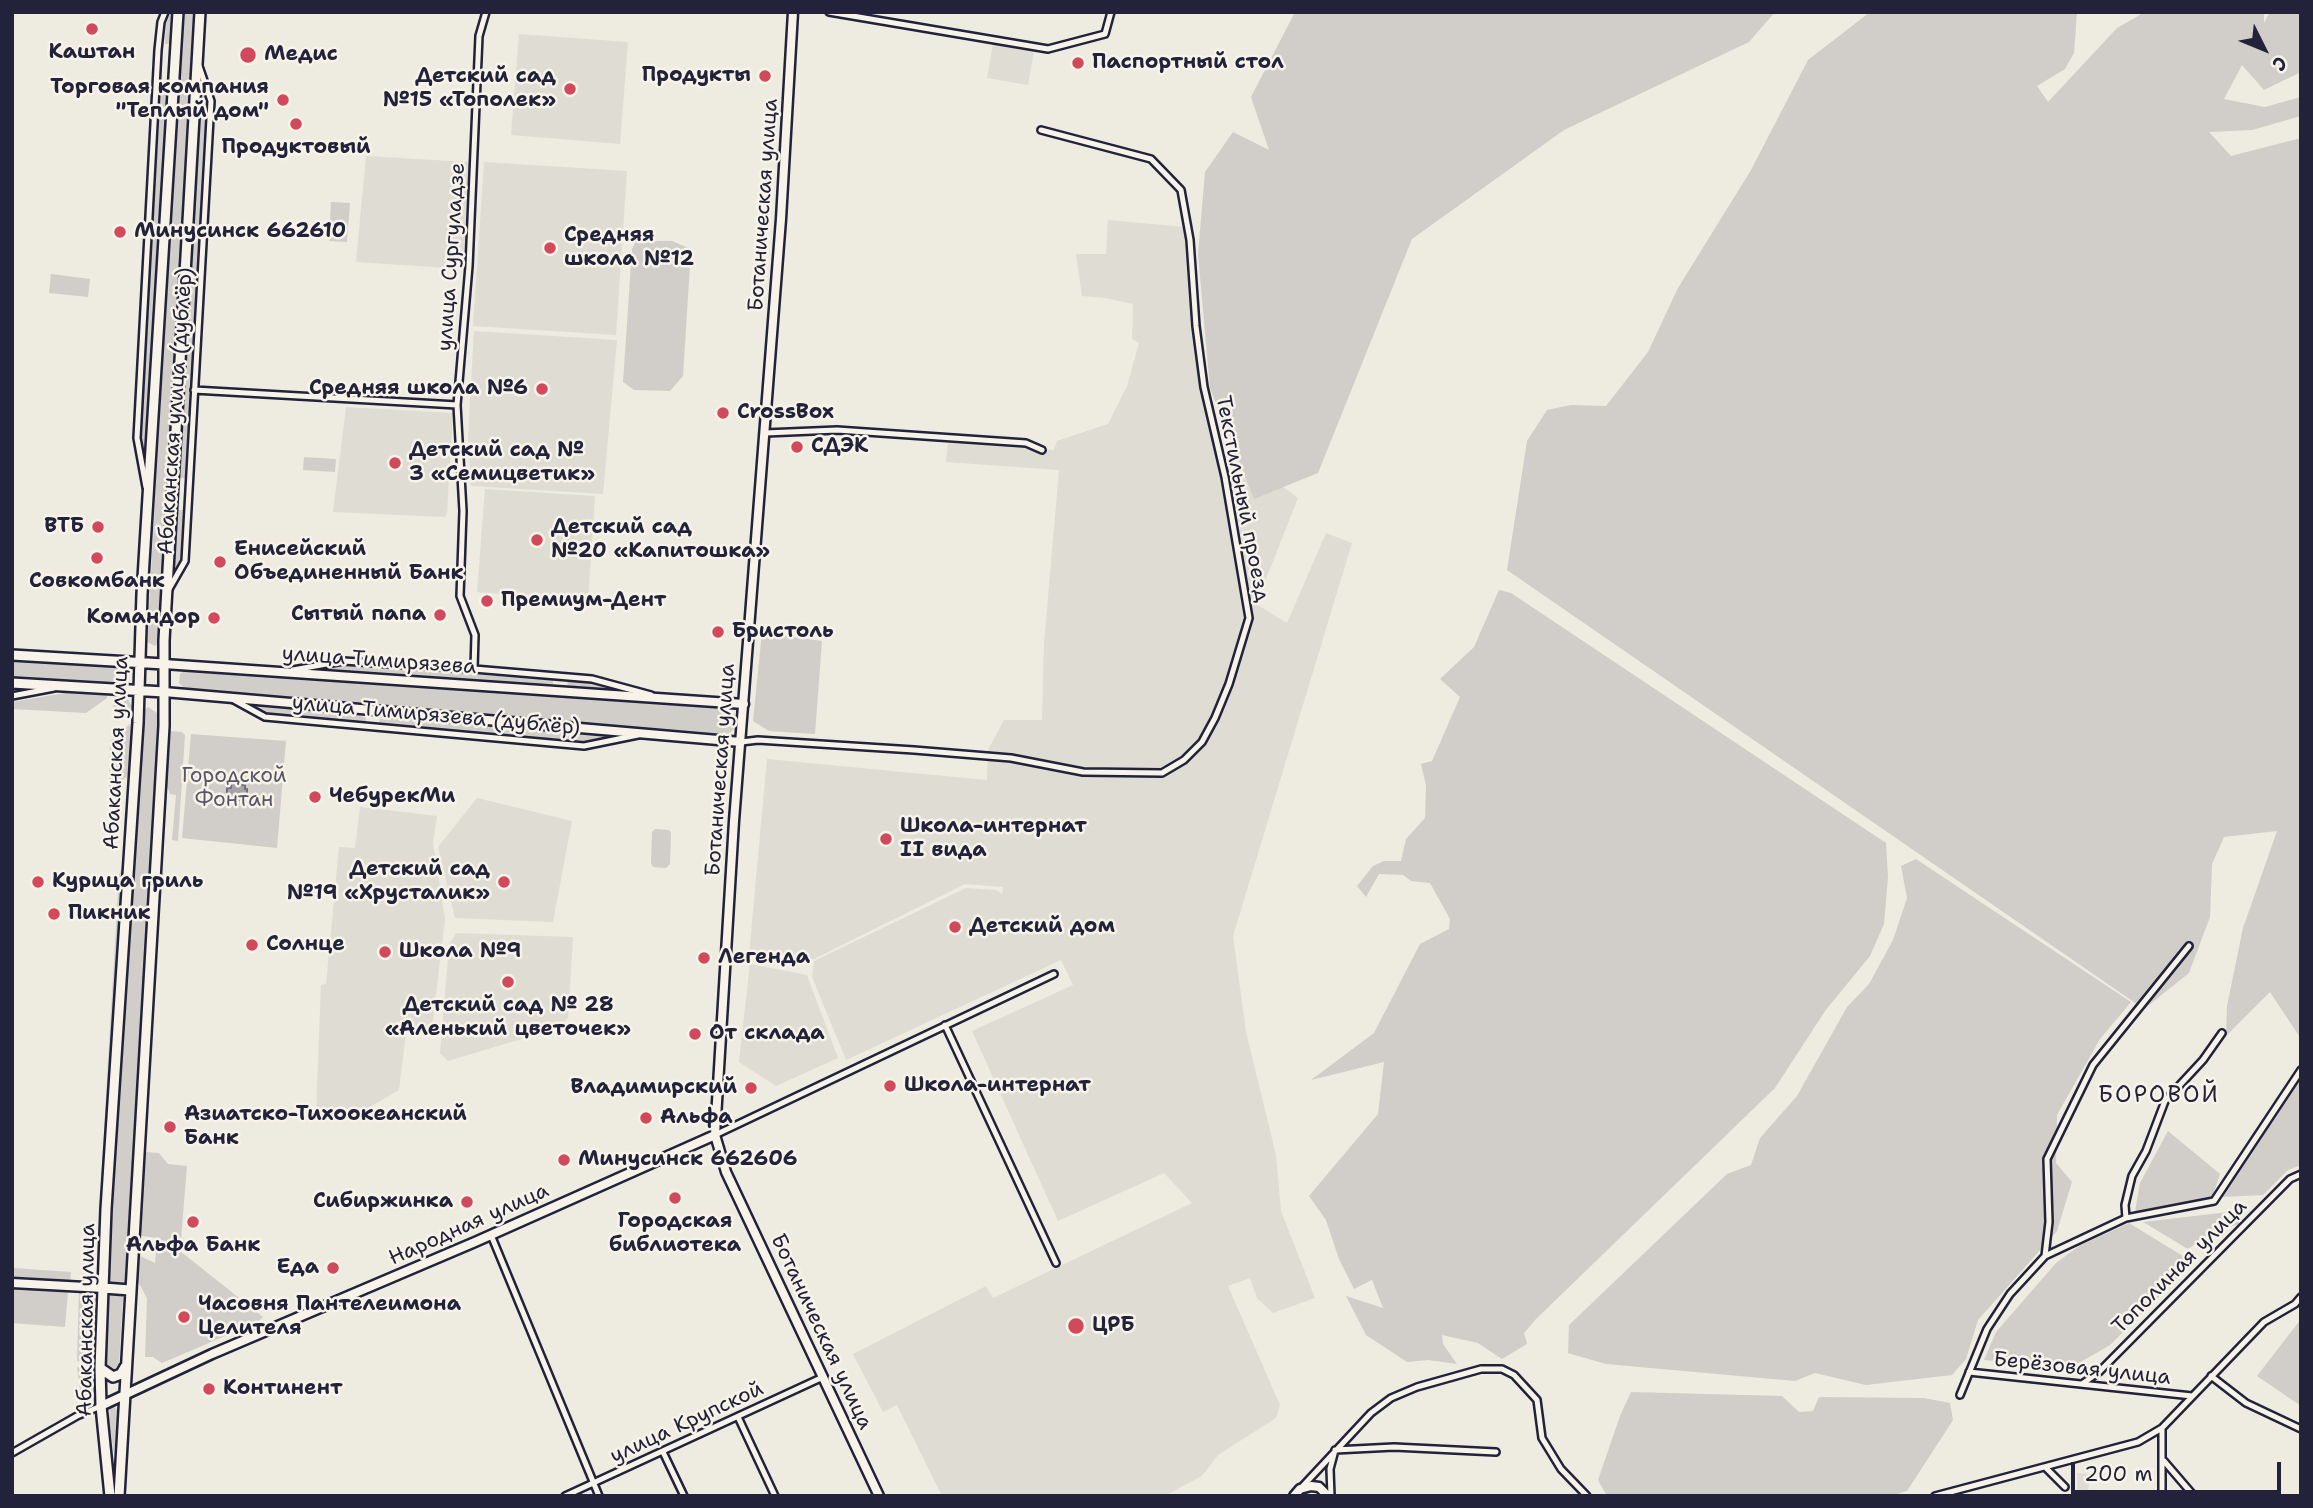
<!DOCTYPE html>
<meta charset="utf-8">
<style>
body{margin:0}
#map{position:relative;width:2313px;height:1508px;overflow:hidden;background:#eeebe1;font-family:"Shantell Sans",sans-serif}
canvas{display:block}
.frame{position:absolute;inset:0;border:14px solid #22223b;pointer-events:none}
.north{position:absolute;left:2229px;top:14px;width:70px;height:70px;-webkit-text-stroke:5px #f7f3e8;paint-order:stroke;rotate:133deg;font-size:19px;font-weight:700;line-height:28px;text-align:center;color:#22223b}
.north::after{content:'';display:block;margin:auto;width:24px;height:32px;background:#22223b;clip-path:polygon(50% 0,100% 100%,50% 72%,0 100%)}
.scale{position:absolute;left:2071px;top:1462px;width:210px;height:32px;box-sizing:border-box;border:4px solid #22223b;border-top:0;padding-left:9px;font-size:21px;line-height:24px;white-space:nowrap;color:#22223b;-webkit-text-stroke:5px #f7f3e8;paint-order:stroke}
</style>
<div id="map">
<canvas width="2313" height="1508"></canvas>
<div class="frame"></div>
<div class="north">С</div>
<div class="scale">200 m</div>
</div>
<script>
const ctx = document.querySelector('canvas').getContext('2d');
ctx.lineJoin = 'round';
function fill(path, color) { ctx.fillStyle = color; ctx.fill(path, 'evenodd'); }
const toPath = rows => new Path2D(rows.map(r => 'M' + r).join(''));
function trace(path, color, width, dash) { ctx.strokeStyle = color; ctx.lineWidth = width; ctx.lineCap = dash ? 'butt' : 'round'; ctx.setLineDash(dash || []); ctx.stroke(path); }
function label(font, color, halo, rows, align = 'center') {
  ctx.font = font + ' "Shantell Sans",sans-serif'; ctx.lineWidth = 5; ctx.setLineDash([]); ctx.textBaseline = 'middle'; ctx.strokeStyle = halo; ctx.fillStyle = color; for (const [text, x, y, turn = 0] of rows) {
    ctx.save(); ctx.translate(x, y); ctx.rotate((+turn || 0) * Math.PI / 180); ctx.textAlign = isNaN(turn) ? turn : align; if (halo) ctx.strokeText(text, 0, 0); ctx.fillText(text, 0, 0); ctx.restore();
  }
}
const built = toPath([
 [519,34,628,42,620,144,511,135],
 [993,44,1034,50,1028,85,987,78],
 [366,156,467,162,471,167,464,269,356,262],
 [484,162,627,171,616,335,473,326],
 [1108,220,1185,227,1216,446,1230,481,1266,474,1298,498,1256,604,1287,623,1326,533,1352,543,1233,936,1246,1032,1276,1155,1281,1211,1315,1298,1273,1313,1257,1298,1250,1278,1228,1286,1280,1405,1276,1418,1218,1455,1202,1476,1164,1496,942,1496,897,1405,883,1412,853,1354,986,1286,993,1298,1192,1203,1164,1173,1058,1221,972,1031,1073,985,1061,960,846,1060,812,977,814,961,966,888,996,890,1002,894,1003,887,965,884,812,960,749,955,767,759,987,780,988,750,1004,720,1042,720,1044,644,1059,470,946,462,948,443,1054,450,1057,441,1108,424,1127,386,1139,343,1132,339,1133,304,1105,298,1082,296,1076,254,1106,254],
 [474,331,617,340,603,494,471,486,468,437],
 [346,407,453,413,447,513,445,517,333,512],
 [485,489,595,496,588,602,477,592],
 [477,798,572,821,553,922,455,918,438,847],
 [360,807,437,816,433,843,445,919,431,1036,406,1033,399,1090,347,1120,316,1111,321,985,326,984,339,847,355,848],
 [456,933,573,937,568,1018,558,1028,448,1061,440,1053,449,945],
 [750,964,807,975,838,1058,776,1086,739,1062],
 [2077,1473,2091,1474,2087,1496,2078,1496]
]);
const green = toPath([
 [167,12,175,12,173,35,169,44,165,44],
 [183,12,195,12,159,643,155,646,147,642],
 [1295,12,1775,12,1749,42,1564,130,1412,239,1318,473,1254,499,1210,388,1198,254,1205,172,1233,132,1269,150,1251,97],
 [1870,12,2077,12,2074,53,2065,69,2037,86,2048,102,2117,28,2145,12,2264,12,2264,23,2270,12,2301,12,2301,72,2264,90,2242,65,2224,99,2265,107,2301,97,2301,116,2252,130,2209,132,2231,156,2301,138,2301,1039,2270,992,2226,1036,2227,1006,2243,928,2277,831,2224,837,2212,864,2210,917,2189,973,2144,1009,1507,570,1527,441,1547,410,1571,405,1606,406,1648,352,1678,288,1751,170,1808,60],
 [201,78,208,100,185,478,179,478,176,464],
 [161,88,166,89,170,99,147,473,144,468,140,432],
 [331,202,350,203,347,242,329,241],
 [636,241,672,241,691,249,683,376,670,391,634,390,623,382,632,249],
 [51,274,90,279,88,297,49,293],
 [304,457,336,459,335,472,303,470],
 [178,510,183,510,181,559,171,582,173,524],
 [1499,590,1511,593,1886,843,1888,877,1884,924,1870,956,1825,1011,1775,1088,1536,1319,1524,1333,1527,1344,1502,1359,1478,1343,1442,1335,1443,1344,1457,1364,1428,1360,1407,1362,1366,1335,1346,1296,1383,1308,1372,1280,1354,1289,1339,1259,1326,1220,1309,1196,1378,1114,1384,1062,1311,1080,1374,1033,1420,944,1449,929,1450,919,1430,883,1411,881,1403,875,1379,874,1366,897,1357,886,1373,866,1384,861,1401,861,1406,839,1425,818,1426,785,1421,764,1432,761,1460,697,1440,679,1474,647],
 [762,632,822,641,815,734,769,731,753,721],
 [12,659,109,664,119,668,122,672,121,678,114,684,107,684,12,678],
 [341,665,553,680,553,685,540,687,307,672],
 [184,671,726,708,736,716,737,724,731,732,723,736,193,690,185,689,179,683,180,674],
 [568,681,600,684,636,694,583,691,567,686],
 [65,693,107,695,107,698,86,713,12,709,12,702],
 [114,695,128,699,133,708,134,714,113,712],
 [246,703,353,713,366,718,366,723,379,723,380,719,393,717,622,738,587,744,271,716],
 [148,707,157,713,158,731,125,1282,121,1285,111,1285,108,1282,143,711],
 [130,724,133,725,130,766,127,777,109,787,110,741],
 [170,731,182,732,185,735,178,841,172,840,176,795,170,794,166,784],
 [191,734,286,741,277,848,182,838],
 [655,829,669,830,671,833,670,864,666,868,653,867,651,863,652,832],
 [125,859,104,1193,101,1181,119,875],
 [1916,859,2131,1002,2100,1039,2057,1115,2056,1163,2072,1182,2057,1231,1978,1320,1966,1359,1952,1375,1866,1385,1815,1373,1795,1381,1606,1364,1568,1353,1569,1325,1727,1174,1751,1165,1760,1138,1797,1096,1847,1007,1869,984,1893,940,1907,898,1901,866],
 [2301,1067,2301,1165,2288,1170,2263,1195,2221,1197,2239,1160,2274,1115],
 [2168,1131,2220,1174,2214,1192,2208,1206,2135,1212,2140,1183],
 [145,1152,159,1153,168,1164,187,1166,180,1251,263,1317,258,1322,162,1363,153,1357,145,1357,147,1298,136,1278,140,1256,155,1263,157,1238,142,1236,139,1223,143,1154],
 [2237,1211,2244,1222,2209,1234,2188,1249,2143,1222],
 [2129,1223,2186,1258,2176,1280,2110,1345,2072,1367,1984,1360,1996,1332,2056,1263,2079,1246],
 [12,1268,71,1272,70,1283,12,1279],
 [12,1288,68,1291,65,1327,12,1323],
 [79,1291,85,1292,95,1299,95,1308,88,1309,87,1334,90,1336,92,1343,91,1361,77,1361],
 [110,1293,120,1293,123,1298,119,1364,114,1369,109,1369,104,1365,107,1297],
 [2301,1319,2301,1406,2257,1376],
 [77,1367,91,1367,93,1394,88,1402,82,1405],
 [1631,1392,1782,1396,1799,1412,1813,1411,1819,1397,1924,1398,1950,1403,1953,1420,1907,1491,1891,1496,1607,1496,1598,1480,1620,1416],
 [114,1406,118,1411,114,1455,109,1418,110,1408]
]);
const water = toPath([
 [231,784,245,785,245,789,247,789,247,796,244,796,244,800,230,799,230,795,227,795,227,788,231,788,231,784]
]);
const street = toPath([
 [829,12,1048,49,1105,34,1111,12],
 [194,390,457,405],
 [765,433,837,430,1026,443,1042,450],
 [146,487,137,438,158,50,161,22,165,12],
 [169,589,185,561,211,101,199,66],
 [474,669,475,635,460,596,463,511,457,405,469,266,479,36,486,12],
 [293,670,343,661,474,669,592,679,651,695],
 [12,696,54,688],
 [234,700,265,717,584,746,638,735],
 [741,742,758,740,914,750,1011,758,1083,772,1162,773,1184,760,1202,742,1215,718,1229,684,1249,618,1225,477,1204,387,1196,326,1190,240,1181,190,1151,159,1041,130],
 [945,1025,1056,1263],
 [715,1135,1054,974],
 [2126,1218,2125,1205,2132,1176,2146,1151,2165,1101,2203,1060,2222,1033],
 [491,1235,599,1496],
 [2045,1256,2049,1222,2047,1159,2093,1065,2189,946],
 [1969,1372,2192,1396],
 [2211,1376,2246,1403,2301,1429],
 [2082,1384,2099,1372,2290,1179,2301,1174],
 [1960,1395,1987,1329,2010,1294,2045,1256,2126,1218,2214,1201,2301,1070],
 [738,1417,775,1496],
 [1335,1450,1394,1447,1496,1452],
 [663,1452,684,1496],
 [12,1453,77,1416,101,1406],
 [2164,1461,2194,1496],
 [2045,1467,2065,1487],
 [1301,1488,1371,1413,1391,1398,1417,1387,1481,1369,1502,1369,1514,1375,1537,1400,1542,1438,1561,1469,1587,1496],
 [565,1496,823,1377],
 [1331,1496,1330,1469,1334,1454],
 [1935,1496,2138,1442,2162,1428,2264,1322,2295,1304,2301,1297],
 [2162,1496,2162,1428]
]);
const secondary = toPath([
 [793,12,781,219,734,821,715,1135,726,1172,879,1496],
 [164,664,744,704],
 [164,692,741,742],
 [12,1283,104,1288],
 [101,1406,212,1354,475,1242,715,1135],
 [1294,1496,1300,1489,1311,1486,1319,1487,1328,1496]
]);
const primary = toPath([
 [12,655,164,664],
 [12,683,164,692],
 [104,1288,130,1290],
 [100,1368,113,1377,121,1374,125,1367],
 [110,1496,101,1406,100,1368,106,1209,138,723,142,594,178,12],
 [119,1496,164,726,164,640,200,12]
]);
const markers = [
 [92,29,7,"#d1495b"],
 [248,55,9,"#d1495b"],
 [1078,63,7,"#d1495b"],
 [765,76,7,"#d1495b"],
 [570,89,7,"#d1495b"],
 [283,100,7,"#d1495b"],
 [296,124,7,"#d1495b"],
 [120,232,7,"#d1495b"],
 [550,248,7,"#d1495b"],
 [542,389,7,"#d1495b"],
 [723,413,7,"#d1495b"],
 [797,447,7,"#d1495b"],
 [395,463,7,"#d1495b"],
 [98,527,7,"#d1495b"],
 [537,540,7,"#d1495b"],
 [97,558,7,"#d1495b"],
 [220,562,7,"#d1495b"],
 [487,601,7,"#d1495b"],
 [440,615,7,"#d1495b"],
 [214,618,7,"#d1495b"],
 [718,632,7,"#d1495b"],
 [315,797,7,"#d1495b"],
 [886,839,7,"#d1495b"],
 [38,882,7,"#d1495b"],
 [504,882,7,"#d1495b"],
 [54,914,7,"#d1495b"],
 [955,927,7,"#d1495b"],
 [252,945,7,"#d1495b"],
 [385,952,7,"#d1495b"],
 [704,958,7,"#d1495b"],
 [508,982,7,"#d1495b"],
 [695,1034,7,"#d1495b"],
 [890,1086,7,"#d1495b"],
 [751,1088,7,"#d1495b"],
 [646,1118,7,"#d1495b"],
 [170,1127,7,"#d1495b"],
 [564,1160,7,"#d1495b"],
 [675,1198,7,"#d1495b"],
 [467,1202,7,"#d1495b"],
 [193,1222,7,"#d1495b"],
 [333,1268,7,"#d1495b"],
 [184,1317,7,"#d1495b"],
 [1076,1326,9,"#d1495b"],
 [209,1389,7,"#d1495b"]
];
const poiNames = [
 ["Каштан",92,53,"center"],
 ["Медис",264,55],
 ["Паспортный стол",1092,63],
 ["Продукты",751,76,"right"],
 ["Детский сад",556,77,"right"],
 ["№15 «Тополек»",556,101,"right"],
 ["Торговая компания",269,88,"right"],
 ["\"Теплый дом\"",269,112,"right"],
 ["Продуктовый",296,148,"center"],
 ["Минусинск 662610",134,232],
 ["Средняя",564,236],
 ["школа №12",564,260],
 ["Средняя школа №6",528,389,"right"],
 ["CrossBox",737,413],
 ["СДЭК",811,447],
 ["Детский сад №",409,451],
 ["3 «Семицветик»",409,475],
 ["ВТБ",84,527,"right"],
 ["Детский сад",551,528],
 ["№20 «Капитошка»",551,552],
 ["Енисейский",234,550],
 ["Объединенный Банк",234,574],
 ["Совкомбанк",97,582,"center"],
 ["Премиум-Дент",501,601],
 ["Сытый папа",426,615,"right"],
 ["Командор",200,618,"right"],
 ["Бристоль",732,632],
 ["ЧебурекМи",329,797],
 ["Школа-интернат",900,827],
 ["II вида",900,851],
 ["Детский сад",490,870,"right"],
 ["№19 «Хрусталик»",490,894,"right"],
 ["Курица гриль",52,882],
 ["Пикник",68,914],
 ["Детский дом",969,927],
 ["Солнце",266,945],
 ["Школа №9",399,952],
 ["Легенда",718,958],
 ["Детский сад № 28",508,1006,"center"],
 ["«Аленький цветочек»",508,1030,"center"],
 ["От склада",709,1034],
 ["Школа-интернат",904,1086],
 ["Владимирский",737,1088,"right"],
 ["Азиатско-Тихоокеанский",184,1115],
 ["Банк",184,1139],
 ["Альфа",660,1118],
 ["Минусинск 662606",578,1160],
 ["Сибиржинка",453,1202,"right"],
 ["Городская",675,1222,"center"],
 ["библиотека",675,1246,"center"],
 ["Альфа Банк",193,1246,"center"],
 ["Еда",319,1268,"right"],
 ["Часовня Пантелеимона",198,1305],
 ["Целителя",198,1329],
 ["ЦРБ",1092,1326],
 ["Континент",223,1389]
];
const streetNames = [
 ["Ботаническая улица",764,205,-86],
 ["улица Сургуладзе",452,257,-86],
 ["Абаканская улица (дублёр)",176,411,-86],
 ["Текстильный проезд",1242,499,79],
 ["улица Тимирязева",379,661,4],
 ["улица Тимирязева (дублёр)",436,716,5],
 ["Абаканская улица",117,753,-87],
 ["Ботаническая улица",721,770,-86],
 ["Народная улица",469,1225,-24],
 ["Тополиная улица",2180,1267,-45],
 ["Абаканская улица",87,1320,-89],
 ["Ботаническая улица",821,1332,65],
 ["Берёзовая улица",2082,1369,6],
 ["улица Крупской",687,1423,-25]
];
const parkNames = [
 ["Городской",234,777],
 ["Фонтан",234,801]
];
const neighbourhoodNames = [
 ["БОРОВОЙ",2159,1096]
];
fill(built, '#dfdcd4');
fill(green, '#d1cdc9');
fill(water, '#a6a3a6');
trace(water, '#716f7b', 2);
trace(street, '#22223b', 10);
trace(secondary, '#22223b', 13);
trace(primary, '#22223b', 14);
trace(street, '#f7f3e8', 5);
trace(secondary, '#f7f3e8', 8);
trace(primary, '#f7f3e8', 9);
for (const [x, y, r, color] of markers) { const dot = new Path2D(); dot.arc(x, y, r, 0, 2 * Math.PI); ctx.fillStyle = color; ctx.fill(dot); trace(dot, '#f7f3e8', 2.5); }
label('bold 21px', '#22223b', '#f7f3e8', poiNames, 'left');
label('21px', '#22223b', '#f7f3e8', streetNames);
label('21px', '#575566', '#f7f3e8', parkNames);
ctx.letterSpacing = '2px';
label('23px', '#22223b', '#f7f3e8', neighbourhoodNames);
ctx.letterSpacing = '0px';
</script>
